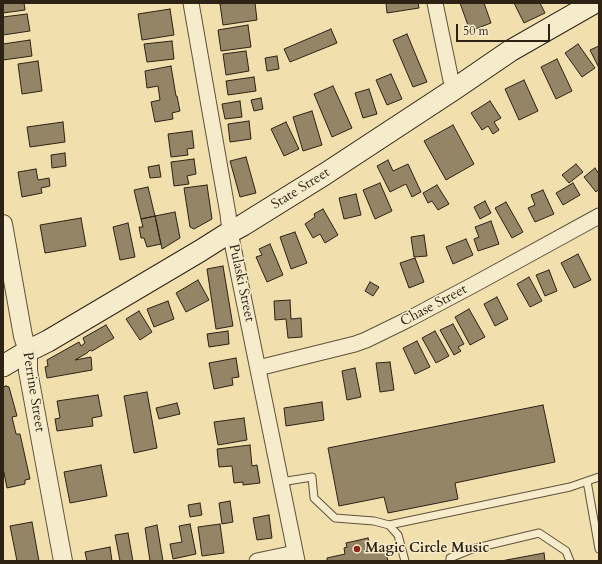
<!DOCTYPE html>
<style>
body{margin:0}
#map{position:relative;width:602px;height:564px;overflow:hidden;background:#f1e0ae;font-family:Cardo,serif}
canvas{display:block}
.frame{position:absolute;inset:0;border:4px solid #2e2215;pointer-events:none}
.scale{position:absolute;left:456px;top:24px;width:94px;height:18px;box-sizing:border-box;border:2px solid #2e2215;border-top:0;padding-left:5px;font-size:12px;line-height:14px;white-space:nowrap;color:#2e2215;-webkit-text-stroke:3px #f6ebca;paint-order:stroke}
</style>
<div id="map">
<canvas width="602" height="564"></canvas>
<div class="frame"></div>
<div class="scale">50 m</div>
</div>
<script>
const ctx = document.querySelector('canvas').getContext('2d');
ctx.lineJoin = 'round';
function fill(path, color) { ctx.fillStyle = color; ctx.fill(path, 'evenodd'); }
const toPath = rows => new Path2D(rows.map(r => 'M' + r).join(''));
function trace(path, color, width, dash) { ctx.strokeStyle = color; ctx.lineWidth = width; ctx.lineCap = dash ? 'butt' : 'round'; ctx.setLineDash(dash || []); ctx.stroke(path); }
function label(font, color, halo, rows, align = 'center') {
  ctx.font = font + ' Cardo,serif'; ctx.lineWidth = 3; ctx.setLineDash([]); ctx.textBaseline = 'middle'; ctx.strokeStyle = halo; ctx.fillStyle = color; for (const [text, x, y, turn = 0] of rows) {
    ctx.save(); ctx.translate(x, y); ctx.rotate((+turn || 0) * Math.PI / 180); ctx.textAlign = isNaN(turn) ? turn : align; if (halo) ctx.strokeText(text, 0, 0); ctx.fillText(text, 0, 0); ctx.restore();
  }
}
const building = toPath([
 [3,3,24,3,25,10,3,13,3,3],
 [226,3,255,3,257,20,223,25,220,4,226,3],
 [386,3,418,3,419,8,387,13,386,3],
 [460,3,484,3,491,23,470,31,460,3],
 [514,3,540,3,545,13,524,23,514,3],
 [170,9,174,35,142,40,138,14,170,9],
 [27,14,30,31,3,35,3,17,27,14],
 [248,25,251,47,221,51,218,30,248,25],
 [331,29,337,43,290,62,284,49,331,29],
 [407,34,427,82,413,87,393,40,407,34],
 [30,40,32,56,3,60,3,44,30,40],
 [172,41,174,59,147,62,144,44,172,41],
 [578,44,595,68,582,77,565,53,578,44],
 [599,46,599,68,590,50,599,46],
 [246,51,249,71,226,75,223,54,246,51],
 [277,56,279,69,267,71,265,58,277,56],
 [557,59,572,91,556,99,541,67,557,59],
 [38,61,42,91,22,94,18,64,38,61],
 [171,66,176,96,177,96,180,111,172,113,173,119,155,122,151,102,160,100,158,86,147,88,145,71,171,66],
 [391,74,402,99,387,105,376,80,391,74],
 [254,77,256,91,228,95,226,81,254,77],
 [524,80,538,111,519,120,505,89,524,80],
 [333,86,352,128,332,137,314,94,333,86],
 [369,89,377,114,363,118,355,93,369,89],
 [261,98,263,109,254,111,251,100,261,98],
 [240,101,242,117,225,119,222,104,240,101],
 [490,101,501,118,494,122,499,130,493,134,488,126,482,130,471,113,490,101],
 [312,111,322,145,303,151,293,117,312,111],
 [249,121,251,139,230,142,228,124,249,121],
 [63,122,65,142,30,147,27,127,63,122],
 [286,122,299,149,284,156,271,129,286,122],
 [453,125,474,164,446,180,424,141,453,125],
 [192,131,194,148,187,149,188,155,171,157,168,134,192,131],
 [65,153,66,166,52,168,51,155,65,153],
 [246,157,256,193,240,197,230,161,246,157],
 [194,159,196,174,187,176,189,184,174,186,171,162,194,159],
 [388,160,393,171,408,164,421,192,412,197,406,184,390,192,377,166,388,160],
 [576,164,583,172,569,183,562,175,576,164],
 [159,165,161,177,150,178,148,167,159,165],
 [595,168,599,174,599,189,596,192,584,177,595,168],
 [36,169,38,180,49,178,50,186,41,188,42,193,22,197,18,172,36,169],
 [380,183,392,211,375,219,363,190,380,183],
 [573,183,580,195,563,205,556,193,573,183],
 [207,185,212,219,194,229,190,227,184,188,207,185],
 [437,185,449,204,438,210,432,201,428,203,423,193,437,185],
 [148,187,155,216,141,219,134,190,148,187],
 [543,190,554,214,535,222,528,208,535,205,531,195,543,190],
 [356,194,361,215,344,219,339,198,356,194],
 [485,201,491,213,480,219,474,207,485,201],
 [506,202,523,232,512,238,495,208,506,202],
 [323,209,338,235,325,243,320,234,313,238,305,224,315,217,314,214,323,209],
 [175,212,180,238,162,249,155,216,175,212],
 [155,216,161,244,147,247,144,238,141,238,139,227,143,227,141,219,155,216],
 [81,218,86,246,45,253,40,225,81,218],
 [491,221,499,244,478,251,474,239,479,237,475,227,491,221],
 [128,223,135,257,120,260,113,227,128,223],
 [295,232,307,263,291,269,280,237,295,232],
 [424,235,427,256,414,257,411,237,424,235],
 [466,239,473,255,453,264,446,247,466,239],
 [270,244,283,275,267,282,256,257,262,255,259,249,270,244],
 [578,254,591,280,574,288,561,263,578,254],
 [415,258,424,282,409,288,400,263,415,258],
 [223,266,233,326,216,329,207,269,223,266],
 [549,270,557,291,545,296,536,275,549,270],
 [529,277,542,301,530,307,517,284,529,277],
 [198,280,209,300,186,312,176,293,198,280],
 [370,282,379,287,373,296,365,291,370,282],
 [497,297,508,319,495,326,484,304,497,297],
 [290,300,291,319,301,318,302,337,288,338,286,319,275,320,274,301,290,300],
 [168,301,174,319,154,327,147,309,168,301],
 [469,309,485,337,470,345,455,317,469,309],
 [139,311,152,332,140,340,126,319,139,311],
 [453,324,464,344,458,347,461,351,454,355,440,330,453,324],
 [106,325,114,338,92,351,90,350,87,353,75,360,91,357,92,370,47,378,45,367,48,366,47,360,79,342,81,346,85,343,83,338,106,325],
 [228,331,229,344,209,347,207,334,228,331],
 [435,331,449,356,436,363,422,338,435,331],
 [417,341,430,367,415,374,403,348,417,341],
 [236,358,239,377,232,378,233,385,214,389,209,363,236,358],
 [390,362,394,390,380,392,376,363,390,362],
 [355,368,361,397,347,400,342,371,355,368],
 [6,386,9,387,17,416,12,417,16,434,20,434,30,479,25,480,25,484,7,488,3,468,3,387,6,386],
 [147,392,157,448,134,453,124,396,147,392],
 [98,395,102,416,92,418,93,426,57,431,55,419,60,418,57,401,98,395],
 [322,402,324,420,286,426,284,408,322,402],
 [177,403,180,414,159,419,156,408,177,403],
 [543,405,555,462,455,483,458,499,388,513,384,497,339,506,328,448,543,405],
 [244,418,247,440,218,445,214,422,244,418],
 [250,445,252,466,257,465,260,483,243,485,243,482,234,483,232,466,219,467,217,449,250,445],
 [101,465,107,496,70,503,64,472,101,465],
 [230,501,233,522,222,524,219,503,230,501],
 [200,503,202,515,190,517,188,505,200,503],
 [269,515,272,538,257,540,253,518,269,515],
 [32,522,39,561,17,561,10,526,32,522],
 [190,524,196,554,173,559,170,544,182,542,179,526,190,524],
 [220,524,224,553,202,556,198,527,220,524],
 [157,525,163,561,150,561,145,528,157,525],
 [128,533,133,561,120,561,115,535,128,533],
 [368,538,371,550,385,547,388,561,327,561,327,558,345,554,344,548,347,547,346,543,368,538],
 [110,547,112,561,87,561,85,552,110,547],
 [544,553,545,561,501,561,544,553]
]);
const service = toPath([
 [587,481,599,549],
 [281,482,312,477,314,498,335,518,374,521,389,525,398,535,405,561],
 [389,525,570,487,599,477],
 [450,561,450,558,472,549,539,533,566,551,570,561]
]);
const minor = toPath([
 [191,3,228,214,230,232,297,561],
 [435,3,453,90],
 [258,368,355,344,366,340,409,319,475,284,599,216],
 [257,561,295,553]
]);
const tertiary = toPath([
 [3,224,23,336,28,351,28,371,63,561]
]);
const secondary = toPath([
 [3,366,28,351,48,341,200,251,230,232,243,225,325,174,453,90,510,51,594,3]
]);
const markers = [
 [357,549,4,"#8f2418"]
];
const streetNames = [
 ["State Street",301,189,-32],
 ["Pulaski Street",241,283,78],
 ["Chase Street",434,306,-28],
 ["Perrine Street",33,392,81]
];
const poiNames = [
 ["Magic Circle Music",365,549]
];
fill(building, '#938565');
trace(building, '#2e2215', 1);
trace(service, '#5f523b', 9);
trace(minor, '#5f523b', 17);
trace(tertiary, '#5f523b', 20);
trace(secondary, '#2e2215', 23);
trace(service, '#f6ebca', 7);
trace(minor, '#f6ebca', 15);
trace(tertiary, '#f6ebca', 18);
trace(secondary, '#f6ebca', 21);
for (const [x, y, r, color] of markers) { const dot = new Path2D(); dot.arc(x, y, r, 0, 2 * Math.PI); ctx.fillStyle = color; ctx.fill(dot); trace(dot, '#f6ebca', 1.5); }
label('14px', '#2e2215', '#f6ebca', streetNames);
label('bold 14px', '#2e2215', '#f6ebca', poiNames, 'left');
</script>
